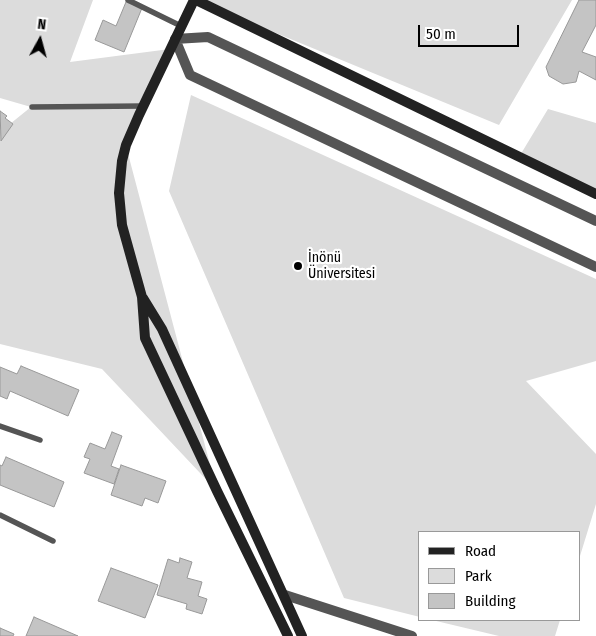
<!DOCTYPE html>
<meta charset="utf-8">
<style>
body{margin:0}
#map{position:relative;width:596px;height:636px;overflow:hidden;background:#fff;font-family:"Fira Sans Condensed",sans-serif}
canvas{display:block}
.legend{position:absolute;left:418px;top:531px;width:162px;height:90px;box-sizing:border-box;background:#fff;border:1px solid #999;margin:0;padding:6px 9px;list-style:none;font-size:15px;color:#000}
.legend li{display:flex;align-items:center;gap:10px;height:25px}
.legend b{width:25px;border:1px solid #999}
.north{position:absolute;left:15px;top:15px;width:50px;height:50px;-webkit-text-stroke:4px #fff;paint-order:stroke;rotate:7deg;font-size:14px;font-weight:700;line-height:20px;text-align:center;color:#000}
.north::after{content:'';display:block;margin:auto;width:18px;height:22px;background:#000;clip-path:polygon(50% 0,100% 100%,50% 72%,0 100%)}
.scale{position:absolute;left:418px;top:25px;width:101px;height:22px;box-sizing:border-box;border:2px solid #000;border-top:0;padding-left:6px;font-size:15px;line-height:18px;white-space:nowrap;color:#000;-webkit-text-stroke:4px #fff;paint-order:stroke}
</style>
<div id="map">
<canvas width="596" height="636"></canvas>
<ul class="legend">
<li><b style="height:6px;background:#222"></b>Road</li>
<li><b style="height:14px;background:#dcdcdc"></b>Park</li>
<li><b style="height:14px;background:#c4c4c4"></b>Building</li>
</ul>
<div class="north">N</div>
<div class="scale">50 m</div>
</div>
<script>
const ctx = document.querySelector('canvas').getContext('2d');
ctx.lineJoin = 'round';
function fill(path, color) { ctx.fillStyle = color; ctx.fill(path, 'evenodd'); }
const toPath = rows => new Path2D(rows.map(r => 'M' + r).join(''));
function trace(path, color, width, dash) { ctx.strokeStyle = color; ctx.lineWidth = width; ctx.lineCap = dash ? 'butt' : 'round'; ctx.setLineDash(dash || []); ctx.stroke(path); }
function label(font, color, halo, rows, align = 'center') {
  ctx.font = font + ' "Fira Sans Condensed",sans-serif'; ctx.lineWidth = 4.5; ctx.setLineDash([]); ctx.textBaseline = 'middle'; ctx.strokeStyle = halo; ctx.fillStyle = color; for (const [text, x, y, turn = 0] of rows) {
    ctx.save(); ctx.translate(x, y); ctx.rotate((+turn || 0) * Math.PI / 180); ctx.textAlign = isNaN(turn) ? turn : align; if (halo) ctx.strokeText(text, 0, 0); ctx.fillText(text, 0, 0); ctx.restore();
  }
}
const green = toPath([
 [0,0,93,0,70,62,170,49,126,146,217,491,102,369,0,344,0,132,31,107,0,98],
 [196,0,572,0,499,125],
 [191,95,596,279,596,361,526,381,596,454,596,504,580,556,580,532,420,532,420,617,344,598,169,191],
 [548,109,596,123,596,194,519,157],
 [432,620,560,620,555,636,499,636]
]);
const building = toPath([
 [579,0,596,0,596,25,582,52,596,57,596,80,579,71,576,82,563,84,549,76,546,67,579,0],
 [126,2,142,8,124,52,95,40,103,20,116,26,126,2],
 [0,111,7,116,5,118,13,124,1,141,0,111],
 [21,366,79,390,68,416,10,391,7,399,0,396,0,367,17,374,21,366],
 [112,432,122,436,111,466,119,469,114,484,84,473,90,459,84,457,90,443,105,449,112,432],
 [6,457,64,482,54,507,0,485,0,465,2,466,6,457],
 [121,465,166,481,158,503,145,498,142,506,111,495,121,465],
 [180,558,192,562,187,578,202,582,198,596,207,599,202,614,186,609,187,604,157,595,168,559,179,563,180,558],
 [111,568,158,585,145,618,98,601,111,568],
 [34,617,78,636,26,636,34,617],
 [0,628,14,634,13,636,0,636,0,628]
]);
const lane = toPath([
 [128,0,181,26],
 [32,107,143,106],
 [0,426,40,440],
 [0,515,53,541]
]);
const street = toPath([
 [596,221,208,37,175,39,190,75,596,267],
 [285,595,412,636]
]);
const secondary = toPath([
 [194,0,139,115,126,145,122,161,119,193,122,225,142,297,145,338,217,491,288,636],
 [196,0,596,194],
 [143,298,162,329,302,636]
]);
const markers = [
 [298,266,5,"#000"]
];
const poiNames = [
 ["İnönü",308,258],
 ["Üniversitesi",308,274]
];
fill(green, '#dcdcdc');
fill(building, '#c4c4c4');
trace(building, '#999', 1);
trace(lane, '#555', 5.5);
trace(street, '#555', 10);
trace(secondary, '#222', 10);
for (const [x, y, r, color] of markers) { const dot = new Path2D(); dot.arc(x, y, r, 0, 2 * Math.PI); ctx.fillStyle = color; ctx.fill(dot); trace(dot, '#fff', 2); }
label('14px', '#000', '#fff', poiNames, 'left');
</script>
